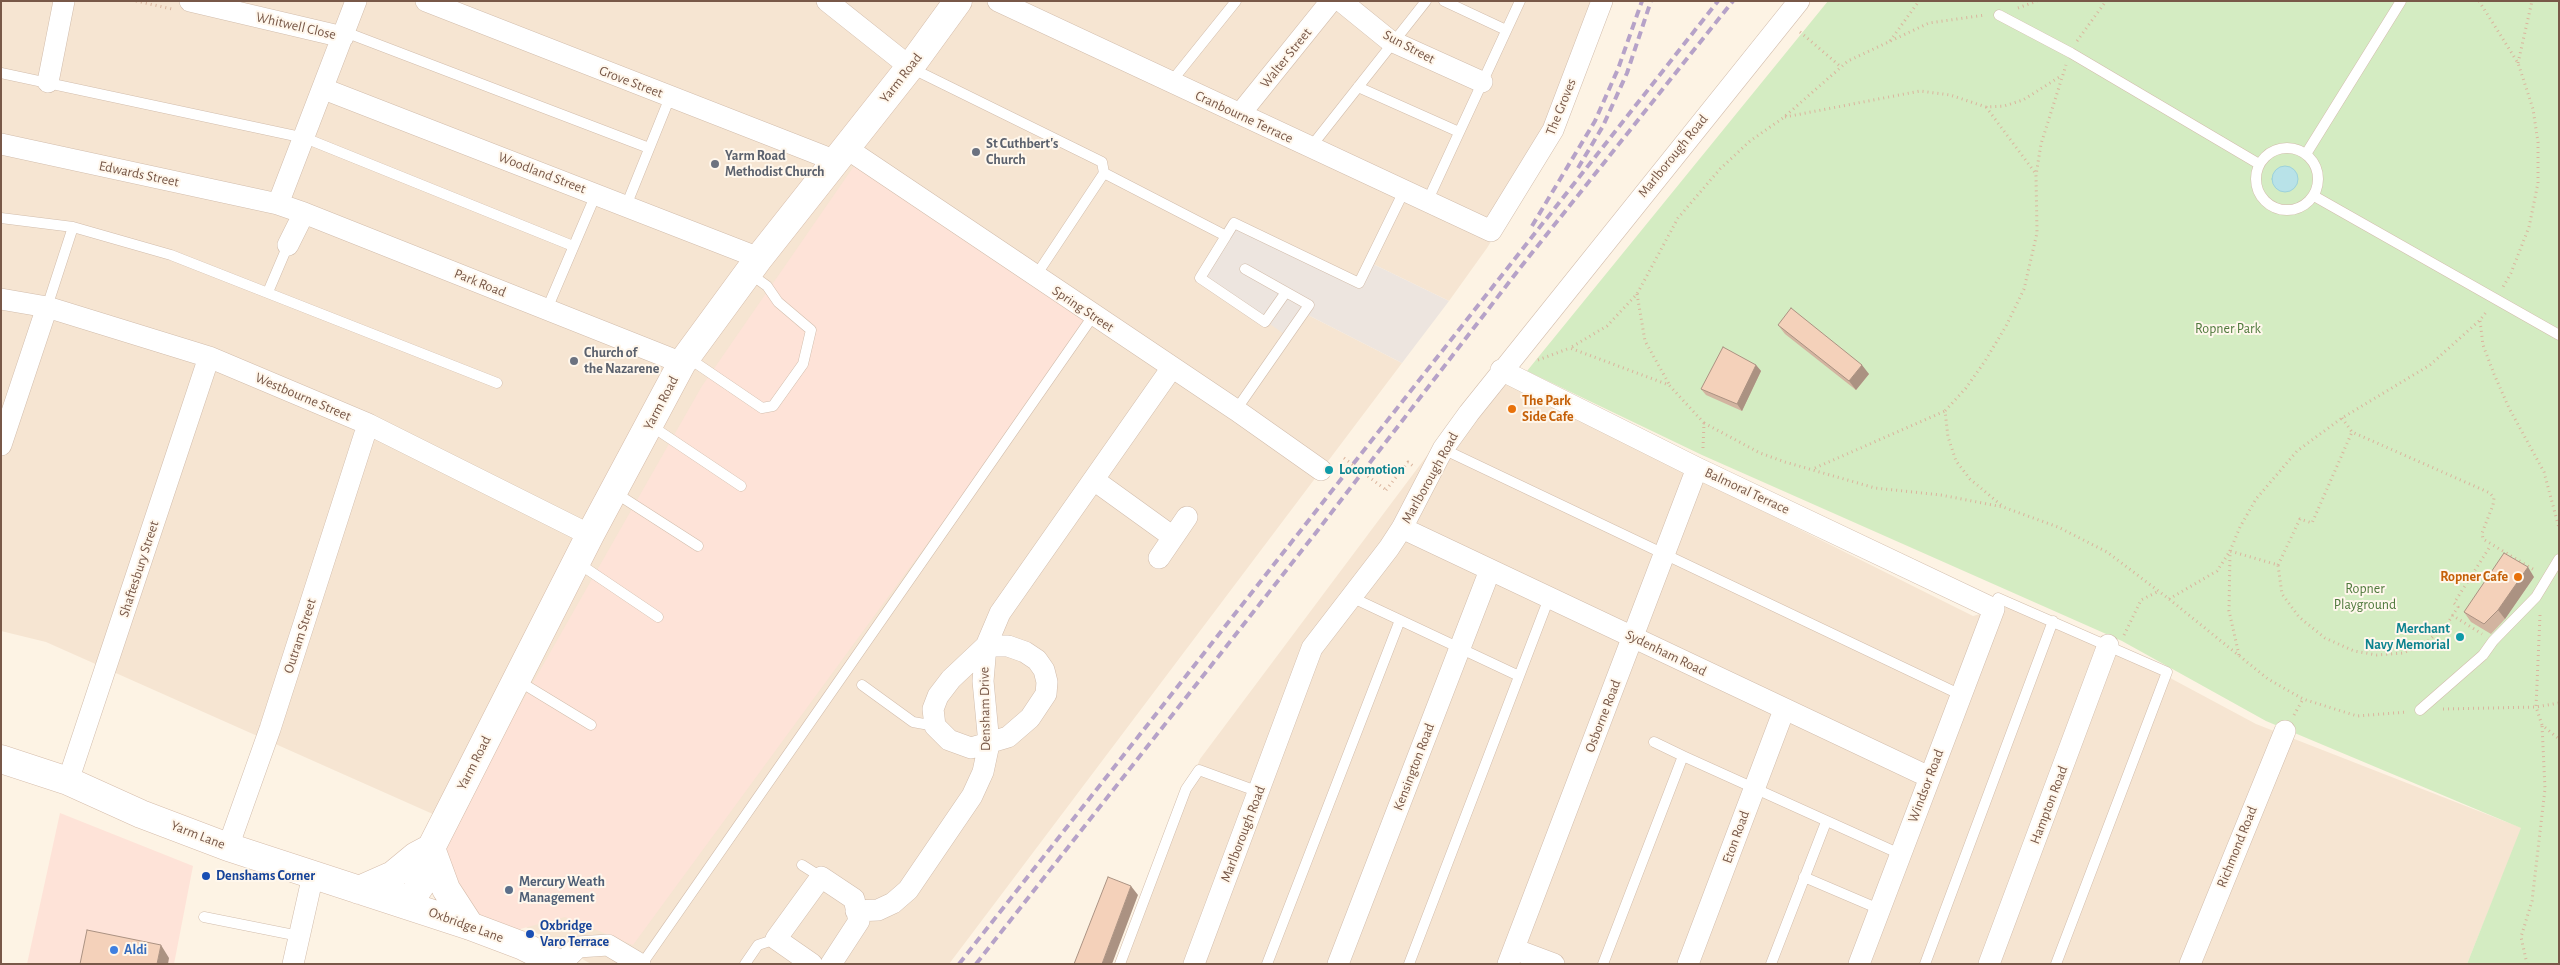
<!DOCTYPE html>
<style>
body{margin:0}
#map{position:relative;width:2560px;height:965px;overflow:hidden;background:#fdf3e4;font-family:"Alegreya Sans",sans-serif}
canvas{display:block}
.frame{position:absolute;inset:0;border:2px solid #785848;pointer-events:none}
</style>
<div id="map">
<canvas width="2560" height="965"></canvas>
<div class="frame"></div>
</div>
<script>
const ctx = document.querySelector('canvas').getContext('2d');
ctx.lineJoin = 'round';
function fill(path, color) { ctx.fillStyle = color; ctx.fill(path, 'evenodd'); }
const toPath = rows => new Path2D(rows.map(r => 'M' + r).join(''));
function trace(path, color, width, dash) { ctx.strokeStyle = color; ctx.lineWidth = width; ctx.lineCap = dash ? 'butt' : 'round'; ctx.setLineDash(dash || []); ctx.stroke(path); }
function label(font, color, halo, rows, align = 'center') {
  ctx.font = font + ' "Alegreya Sans",sans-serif'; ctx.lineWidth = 4; ctx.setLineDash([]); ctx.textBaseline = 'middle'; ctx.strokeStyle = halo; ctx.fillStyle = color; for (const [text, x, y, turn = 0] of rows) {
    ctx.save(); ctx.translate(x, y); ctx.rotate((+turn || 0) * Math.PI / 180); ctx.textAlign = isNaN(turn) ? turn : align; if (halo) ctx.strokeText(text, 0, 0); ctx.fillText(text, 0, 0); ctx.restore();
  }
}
const residential = toPath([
 [1,1,1611,1,1558,134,1487,248,1449,301,1371,263,1361,285,1308,315,1402,363,949,964,591,964,524,926,453,823,46,642,1,631],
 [1488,374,1973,616,2007,607,2159,672,2256,724,2522,828,2467,964,1117,964,1200,759]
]);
const commercial = toPath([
 [854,166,1089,323,633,945,565,917,509,932,425,886,453,823,702,386],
 [60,813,193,866,174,964,27,964]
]);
const industrial = toPath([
 [1234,226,1360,285,1371,263,1449,301,1402,363,1308,315,1290,338,1202,277]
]);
const green = toPath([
 [1828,1,2559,1,2559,964,2467,964,2521,828,2266,721,2122,641,1702,455,1527,371]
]);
const water = toPath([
 '2272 179a13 13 0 1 1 26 0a13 13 0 1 1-26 0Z'
]);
const path = toPath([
 [136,1,172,9],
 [2479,1,2518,63,2533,109,2538,142,2538,183,2529,227,2511,273,2503,287],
 [2018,8,2037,1],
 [1800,32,1841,67],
 [1890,41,1919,1],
 [2077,41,2106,1],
 [2518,63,2532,1],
 [1986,107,2036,174],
 [1785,117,1920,91,1950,95,1986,107,2004,106,2023,100,2061,76],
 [1637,294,1645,341,1669,384],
 [2480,321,2483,345,2494,374,2509,408,2544,472,2559,528],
 [1538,360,1570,348],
 [2342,418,2352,432,2490,493,2494,498,2493,505,2482,533,2483,539,2536,571],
 [1704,423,1760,453,1785,462,1875,488,1941,495,2003,507,2058,527,2107,552,2169,599,2268,679,2303,699,2357,716,2407,712],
 [1703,448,1704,423,1669,385,1570,348,1607,326,1637,294,1678,218,1720,169,1750,141,1783,118,1848,61,1929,23,1985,15],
 [1815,468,1945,411],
 [1386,490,1408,462,1413,466],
 [2001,505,1970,479,1956,461,1948,437,1945,411,1966,388,1985,361,2006,326,2024,289,2037,233,2036,175,2041,144,2066,65],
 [2278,565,2300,519,2312,523,2352,432],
 [2169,599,2217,571,2230,551,2278,565,2282,594,2299,617,2325,638,2354,651,2377,655,2403,653,2426,643,2447,624,2458,607,2454,603,2491,545],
 [2452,615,2482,634],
 [2540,615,2536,707,2542,725,2559,739],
 [2124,635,2141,600,2159,591],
 [2239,655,2229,611,2230,551,2240,527,2256,499,2297,451,2342,418,2430,365,2480,320,2487,311],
 [2443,709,2536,707,2559,703],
 [2294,715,2303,699],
 [2527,964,2521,937,2532,901,2545,789,2542,725]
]);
const lane = toPath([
 [1444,1,1506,30],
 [1999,15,2071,53,2259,164],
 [345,32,649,148],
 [911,68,1102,162,1104,173],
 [1,73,305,138,573,246],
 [1171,82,1236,1],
 [1358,87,1459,132],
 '2256 179a31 31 0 1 1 62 0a31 31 0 1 1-62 0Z',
 [1310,148,1426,1],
 [2306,154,2401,1],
 [2314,196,2559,335],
 [1427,202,1520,1],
 [626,206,670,97],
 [1,218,73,227,171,255,497,383],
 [1226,236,1234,223,1359,283,1404,191],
 [1035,277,1104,173,1226,236,1200,278,1265,322,1286,292],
 [268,292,288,245],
 [47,307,73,227],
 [547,309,596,194],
 [687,357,762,408,773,406,803,364,811,330,778,302,767,286,749,273],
 [1236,410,1309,305,1245,269],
 [650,425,741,486],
 [1443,449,1961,695],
 [614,492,698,546],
 [578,563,658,617],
 [1351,597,1519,676],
 [1994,609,1998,598,2167,672,2056,964],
 [517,680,591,725],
 [862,685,913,722,935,726],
 [2420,710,2483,655,2493,641,2536,597,2559,559],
 [1683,756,1900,854],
 [802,865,821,877],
 [1804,877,1879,909],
 [204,917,299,936],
 [642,964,1093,316],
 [745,964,758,945,776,939],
 [1120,964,1186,789,1199,770,1259,792],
 [1267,964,1400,620],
 [1409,964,1549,598],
 [1603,964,1683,756,1654,742],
 [1771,964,1826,822],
 [1925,964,2053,621]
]);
const street = toPath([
 [190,1,343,37],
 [426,1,836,161],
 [827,1,910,67],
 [998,1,1491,231,1553,130,1602,1],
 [1341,1,1389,40,1482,82],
 [48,82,64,1],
 [324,89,759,258],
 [1240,114,1331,1],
 [1,144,278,204,304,213,682,363],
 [846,148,1236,410,1321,470],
 [278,204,356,1],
 [288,245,304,213],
 [1,299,47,307,209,357,368,424,590,535],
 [1501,370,1697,468,1994,609,1859,964],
 [1,445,47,307],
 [1094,480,1173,537],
 [1402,528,1929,777],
 [1159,558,1187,517],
 [986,646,1008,646,1025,652,1037,660,1044,670,1047,682,1046,694,1030,718,1008,737,971,748,949,740,935,726,933,709,938,696,951,679,986,646],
 [68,781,209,357],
 [228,847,270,729,368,424],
 [856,911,878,910,893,903,908,890,972,796,983,772,989,744,983,681,986,646,1000,613,1171,369],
 [1514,949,1554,964],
 [293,964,313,875],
 [561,964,578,947,608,945,640,964],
 [812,964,776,939,821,877,854,899,859,921,831,964],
 [1194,964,1312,648,1389,548,1402,528,1443,449,1469,413,1799,1],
 [1338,964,1490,570],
 [1508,964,1697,468],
 [1688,964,1784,710],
 [1989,964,2108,645],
 [2190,964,2285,731]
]);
const secondary = toPath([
 [1,759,68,781,141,814,228,847,470,926,523,946,559,964],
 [431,848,446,889,470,926],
 [359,890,393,875,416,856,431,848],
 [399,902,414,895,424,880,431,848,590,535,682,363,759,258,910,67,958,1]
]);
const rail = toPath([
 [1578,168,1603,126,1627,73,1651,1],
 [1532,226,1595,121,1618,69,1642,1],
 [959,964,1718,1],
 [976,964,1318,530,1520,268,1733,1]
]);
const pathBridge = toPath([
 [1344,458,1386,490]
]);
const wall = toPath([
 [1778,325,1869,374,1856,390,1785,334],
 [1756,365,1761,371,1742,411,1706,395,1701,389],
 [2534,577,2505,619,2491,634,2471,622,2464,612]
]);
const shadedWall = toPath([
 [1756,365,1761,371,1742,411,1737,404],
 [1862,365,1869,374,1856,390,1849,381],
 [2528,567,2534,577,2505,619,2498,610],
 [1131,886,1138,895,1112,964,1102,964],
 [161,945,169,958,168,964,157,964]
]);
const building = toPath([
 [1791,308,1862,365,1849,381,1778,325,1791,308],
 [1723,347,1756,365,1737,404,1701,389,1723,347],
 [2504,553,2528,567,2498,610,2484,624,2464,612,2504,553],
 [1108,877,1131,886,1102,964,1074,964,1108,877],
 [87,930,161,945,157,964,80,964,87,930]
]);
const markers = [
 [976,152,5,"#6b7280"],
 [715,164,5,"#6b7280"],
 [574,361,5,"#6b7280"],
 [1512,409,5,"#e8710a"],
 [1329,470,5,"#0f9aa8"],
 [2518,577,5,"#e8710a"],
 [2460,637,5,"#0f9aa8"],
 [206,876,5,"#1a4fb4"],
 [509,890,5,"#5c6f8a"],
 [530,934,5,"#1a4fb4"],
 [114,950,5,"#3f7fe0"]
];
const streetNames = [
 ["Whitwell Close",296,26,13],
 ["Sun Street",1409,47,28],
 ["Walter Street",1286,58,-51],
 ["Yarm Road",901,78,-52],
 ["Grove Street",631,82,21],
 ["The Groves",1561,107,-68],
 ["Cranbourne Terrace",1244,117,25],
 ["Marlborough Road",1673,156,-51],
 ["Woodland Street",542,173,21],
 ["Edwards Street",139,174,12],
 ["Park Road",480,283,22],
 ["Spring Street",1083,309,34],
 ["Westbourne Street",303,397,23],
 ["Yarm Road",661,403,-62],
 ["Marlborough Road",1430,478,-61],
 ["Balmoral Terrace",1747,491,25],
 ["Shaftesbury Street",139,569,-72],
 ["Outram Street",300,636,-72],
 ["Sydenham Road",1666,653,26],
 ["Densham Drive",985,709,-91],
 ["Osborne Road",1603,716,-69],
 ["Yarm Road",474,763,-63],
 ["Kensington Road",1414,767,-69],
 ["Windsor Road",1926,786,-69],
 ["Hampton Road",2049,805,-69],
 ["Marlborough Road",1243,834,-69],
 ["Yarm Lane",198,835,21],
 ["Eton Road",1736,837,-70],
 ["Richmond Road",2237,847,-68],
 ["Oxbridge Lane",466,925,20]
];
const worshipNames = [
 ["St Cuthbert's",986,144],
 ["Church",986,160],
 ["Yarm Road",725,156],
 ["Methodist Church",725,172],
 ["Church of",584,353],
 ["the Nazarene",584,369]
];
const parkNames = [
 ["Ropner Park",2228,329],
 ["Ropner",2365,589],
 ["Playground",2365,605]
];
const foodNames = [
 ["The Park",1522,401],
 ["Side Cafe",1522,417],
 ["Ropner Cafe",2508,577,"right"]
];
const cultureNames = [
 ["Locomotion",1339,470],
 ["Merchant",2450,629,"right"],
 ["Navy Memorial",2450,645,"right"]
];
const transitNames = [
 ["Denshams Corner",216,876],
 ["Oxbridge",540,926],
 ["Varo Terrace",540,942]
];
const serviceNames = [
 ["Mercury Weath",519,882],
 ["Management",519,898]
];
const shopNames = [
 ["Aldi",124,950]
];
fill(residential, '#f6e5d2');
fill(commercial, '#fee3d8');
fill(industrial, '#ede5df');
fill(green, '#d4ecc2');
fill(water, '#b8e2e8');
trace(water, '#9dd2db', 1);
trace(lane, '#d2bdac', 11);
trace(street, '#d2bdac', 22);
trace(secondary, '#d5bcaa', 29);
trace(path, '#dab49d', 3, [1, 4]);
trace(lane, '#fff', 10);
trace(street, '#fff', 21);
trace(secondary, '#fff', 28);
trace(rail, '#b6a2c8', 4, [8, 5]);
trace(pathBridge, '#dab49d', 3, [1, 4]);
fill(wall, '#d2b4a0');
fill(shadedWall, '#ab9282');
fill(building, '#f4d1ba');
trace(building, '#ab9282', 1);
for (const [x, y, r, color] of markers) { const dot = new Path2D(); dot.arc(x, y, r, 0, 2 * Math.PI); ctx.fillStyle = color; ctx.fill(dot); trace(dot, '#fff7ec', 2); }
label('14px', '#785848', '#fff7ec', streetNames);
label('bold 14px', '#5b616d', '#fff7ec', worshipNames, 'left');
label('14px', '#4f793c', '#fff7ec', parkNames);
label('bold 14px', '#c56008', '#fff7ec', foodNames, 'left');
label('bold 14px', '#0d838f', '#fff7ec', cultureNames, 'left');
label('bold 14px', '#164399', '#fff7ec', transitNames, 'left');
label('bold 14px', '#4e5e75', '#fff7ec', serviceNames, 'left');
label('bold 14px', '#366cbe', '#fff7ec', shopNames, 'left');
</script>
